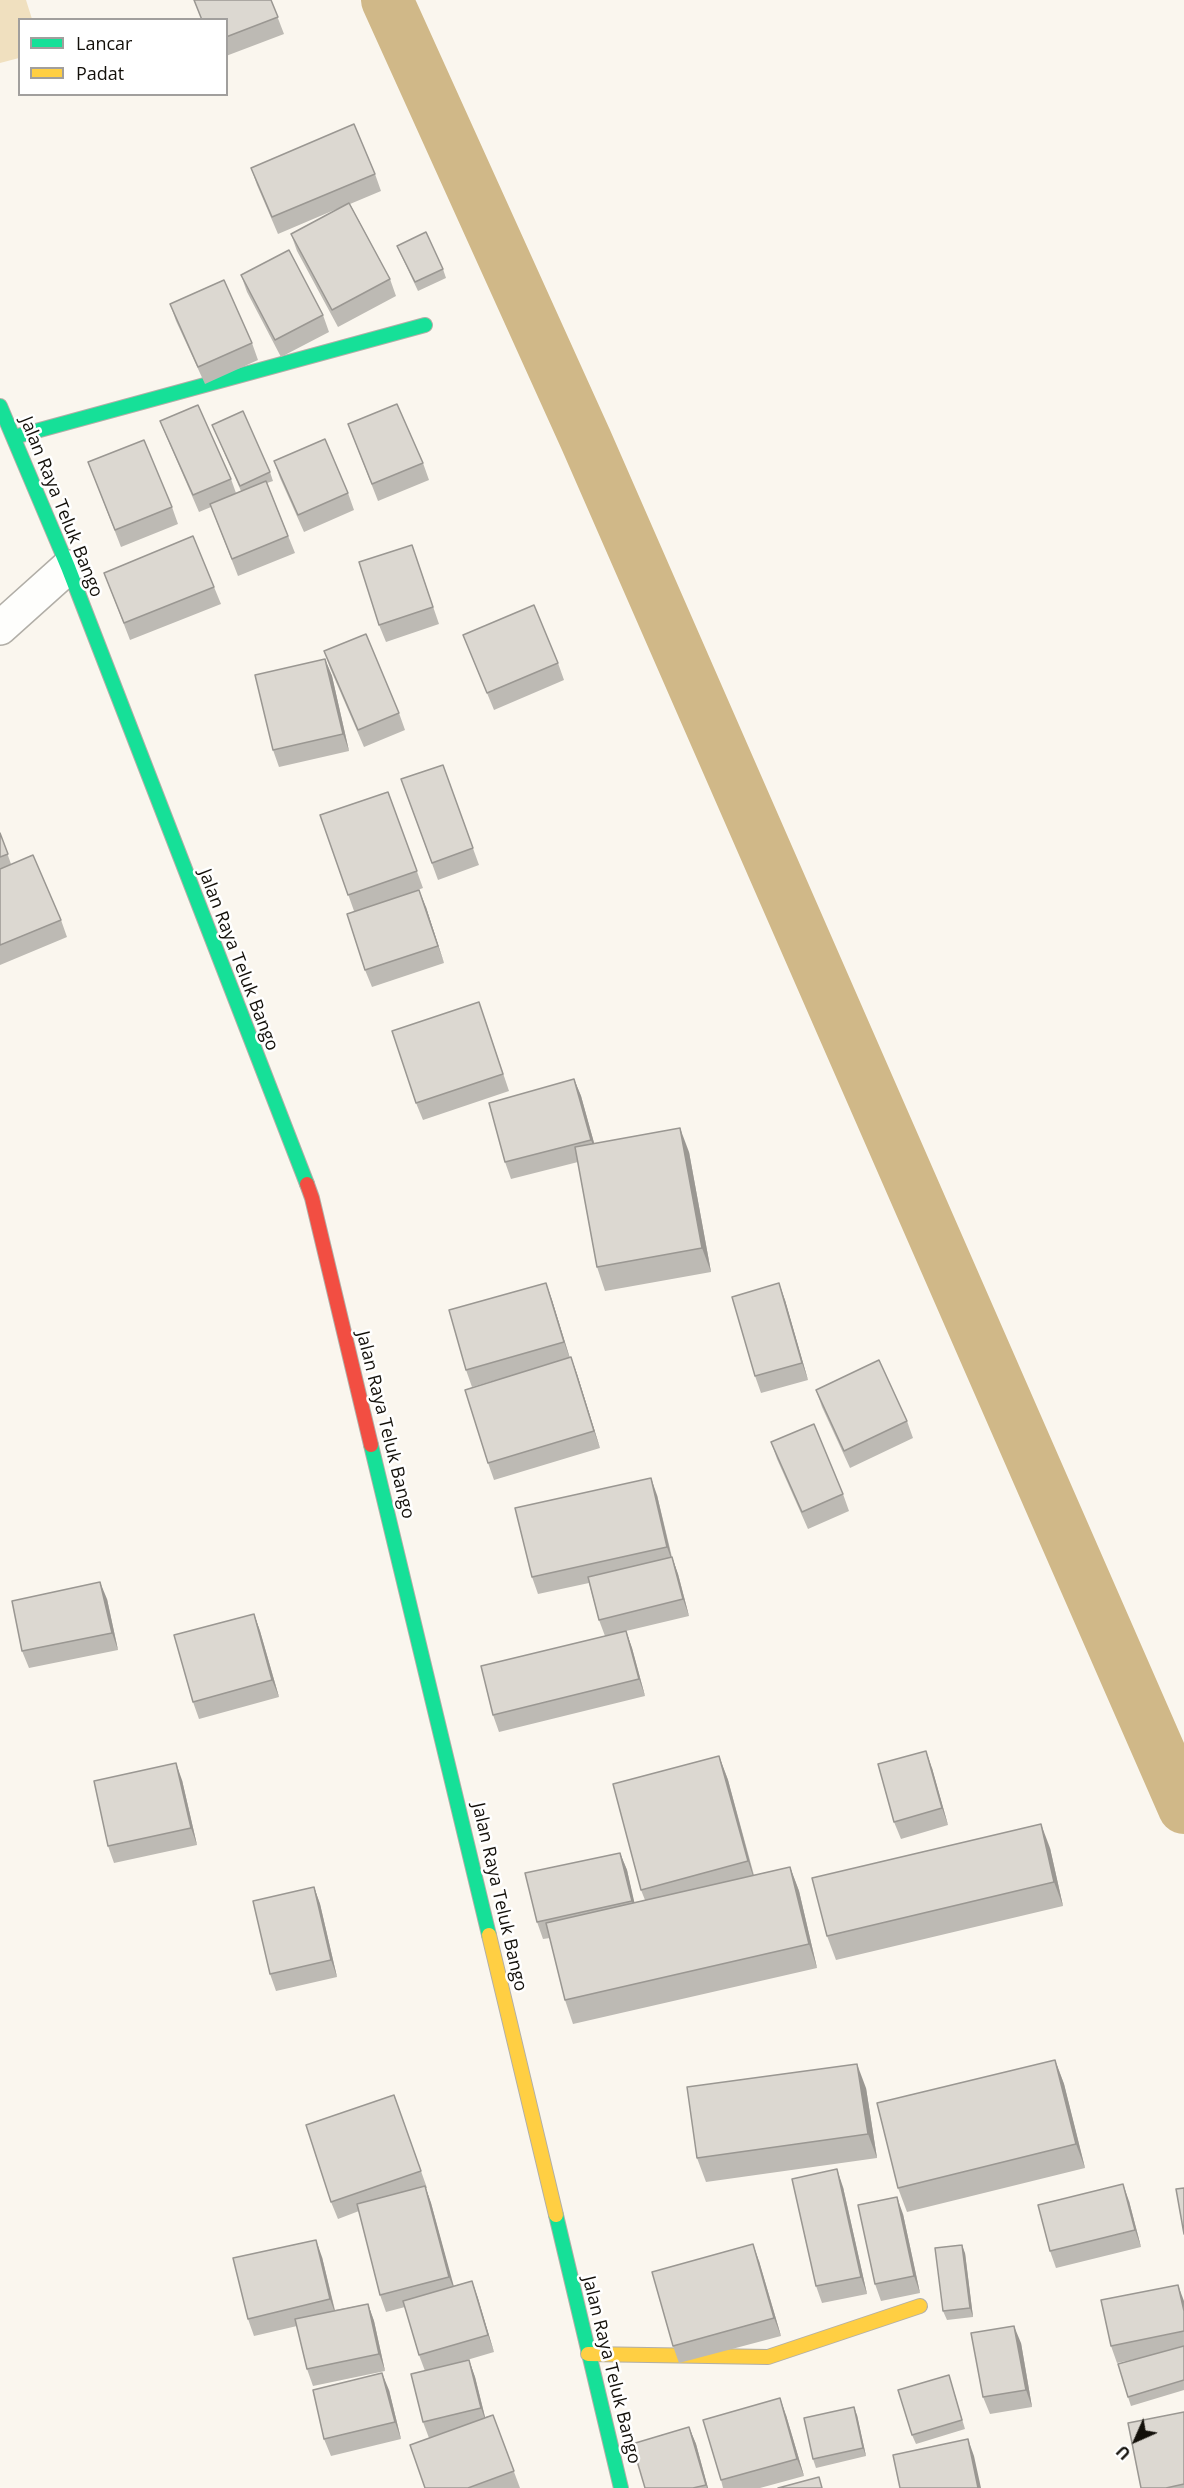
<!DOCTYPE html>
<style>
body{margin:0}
#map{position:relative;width:1184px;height:2488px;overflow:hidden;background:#faf6ee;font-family:"Open Sans",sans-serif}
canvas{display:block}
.legend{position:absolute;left:18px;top:18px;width:210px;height:78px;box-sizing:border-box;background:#fff;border:2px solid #a19f9d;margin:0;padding:8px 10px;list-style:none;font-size:18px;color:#13100a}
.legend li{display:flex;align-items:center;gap:12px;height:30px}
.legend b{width:30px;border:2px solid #a19f9d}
.north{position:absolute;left:1106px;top:2410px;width:60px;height:60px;-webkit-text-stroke:4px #fff;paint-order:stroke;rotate:225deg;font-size:16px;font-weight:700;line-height:24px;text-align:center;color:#13100a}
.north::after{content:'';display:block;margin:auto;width:21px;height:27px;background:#13100a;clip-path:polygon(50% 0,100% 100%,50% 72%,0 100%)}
</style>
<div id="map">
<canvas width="1184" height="2488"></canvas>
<ul class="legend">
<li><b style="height:8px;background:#16e098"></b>Lancar</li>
<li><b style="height:8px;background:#ffcf43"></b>Padat</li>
</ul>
<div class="north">U</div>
</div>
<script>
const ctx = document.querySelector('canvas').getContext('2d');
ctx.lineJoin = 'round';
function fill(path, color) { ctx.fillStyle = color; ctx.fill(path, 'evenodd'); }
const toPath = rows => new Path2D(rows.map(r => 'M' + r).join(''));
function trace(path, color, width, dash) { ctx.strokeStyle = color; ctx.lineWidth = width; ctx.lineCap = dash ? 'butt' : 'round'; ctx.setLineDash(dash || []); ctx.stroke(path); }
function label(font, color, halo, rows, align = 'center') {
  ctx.font = font + ' "Open Sans",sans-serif'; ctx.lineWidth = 5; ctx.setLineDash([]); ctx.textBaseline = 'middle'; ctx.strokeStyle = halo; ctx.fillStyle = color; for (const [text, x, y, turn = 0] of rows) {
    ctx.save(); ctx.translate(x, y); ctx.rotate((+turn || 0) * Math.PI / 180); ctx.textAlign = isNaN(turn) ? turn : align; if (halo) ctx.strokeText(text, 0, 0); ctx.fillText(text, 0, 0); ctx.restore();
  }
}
const green = toPath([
 [0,0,26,0,32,19,20,20,19,58,0,63]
]);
const canal = toPath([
 [387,0,586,440,1184,1808]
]);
const street = toPath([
 [0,628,68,567]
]);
const fast = toPath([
 [0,406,68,567,307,1184],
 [14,437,425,325],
 [371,1445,489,1935],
 [556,2215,621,2488]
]);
const slow = toPath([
 [489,1935,556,2215],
 [588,2354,768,2357,920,2306]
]);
const jam = toPath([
 [307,1184,312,1198,371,1445]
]);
const wall = toPath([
 [194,0,271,0,284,34,226,56,226,20,202,20],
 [251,168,375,174,381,191,350,204,390,279,396,296,338,327,297,251,291,234,339,208,278,234,257,185],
 [397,246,443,269,446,278,418,291,401,255],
 [241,275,323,315,329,332,281,357,247,292],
 [170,304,252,343,258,360,205,384,176,321],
 [160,421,231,479,236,493,241,491,212,425,270,472,273,481,267,483,295,553,238,576,211,507,199,512,167,438],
 [348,424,423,463,429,480,378,501],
 [274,461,348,493,354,510,304,532,280,478],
 [88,462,172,507,178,524,121,547],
 [412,545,439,624,386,642,379,625],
 [104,573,214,587,221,604,130,640],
 [463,635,558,663,564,680,494,710],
 [324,651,399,713,405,730,364,747,330,668],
 [325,659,332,676,349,751,279,767,273,750],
 [443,765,479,865,438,880,401,779],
 [388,792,423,888,404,895,426,907,444,963,372,987,365,970,354,911,320,815],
 [0,833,11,864,61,920,67,937,0,965],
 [485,1019,509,1091,423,1120,416,1103],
 [574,1079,581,1096,594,1143,689,1152,711,1272,605,1291,597,1267,578,1162,511,1179,505,1162],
 [546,1283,552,1300,570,1358,571,1357,577,1374,600,1448,494,1480,488,1463,503,1378,472,1387,466,1370],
 [785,1300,808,1380,761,1393,755,1376],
 [816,1390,907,1421,913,1438,850,1468,822,1407],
 [771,1442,843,1494,849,1511,808,1529,777,1459],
 [657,1495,672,1557,678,1574,689,1616,626,1631,632,1648,645,1696,499,1732,493,1715,605,1636,599,1620,589,1583,538,1594,532,1577],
 [107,1599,118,1650,29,1668,22,1651],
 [254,1614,260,1631,279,1697,199,1719,193,1702],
 [719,1756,728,1780,754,1875,790,1867,799,1891,817,1968,573,2024,565,2000,550,1938,543,1939,537,1922,620,1853,627,1870,634,1903,645,1900,641,1890],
 [932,1768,948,1825,901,1839,894,1822],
 [182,1780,197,1845,114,1863,108,1846],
 [1050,1848,1063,1906,836,1960,827,1936],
 [314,1887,320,1904,337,1977,276,1991,270,1974],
 [1055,2060,1064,2084,1085,2168,907,2212,898,2188],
 [866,2088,877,2158,706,2182,697,2158],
 [394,2095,427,2188,426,2188,431,2203,453,2286,472,2281,494,2352,450,2365,469,2360,475,2377,485,2417,493,2415,520,2488,425,2488,429,2438,423,2422,425,2371,419,2355,405,2307,386,2312,380,2295,359,2211,338,2219,331,2202],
 [843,2187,867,2294,822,2303,816,2286],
 [1129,2201,1141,2247,1056,2268,1050,2251],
 [903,2214,920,2293,881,2301,875,2284],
 [965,2253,973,2317,947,2320,943,2311],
 [322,2257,335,2310,368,2304,374,2321,385,2371,313,2386,307,2369,297,2326,254,2336,248,2319],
 [759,2261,781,2336,679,2363,673,2346],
 [1184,2301,1184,2390,1131,2406,1128,2397,1140,2358,1117,2363,1111,2346],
 [1021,2343,1032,2407,990,2414,983,2397],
 [949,2375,965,2429,916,2444,912,2435],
 [389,2390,401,2439,331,2456,324,2439],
 [1184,2412,1184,2488,1141,2488],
 [786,2415,804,2476,760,2488,723,2488,721,2480],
 [857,2415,866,2456,816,2468,813,2459],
 [689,2427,696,2444,708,2488,645,2488]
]);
const shadedWall = toPath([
 [325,659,332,676,349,751,343,734],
 [419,890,426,907,444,963,438,946],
 [574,1079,581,1096,598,1157,591,1140],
 [680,1128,689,1152,711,1272,702,1248],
 [546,1283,552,1300,570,1359,564,1342],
 [779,1283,785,1300,808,1380,802,1363],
 [571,1357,577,1374,600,1448,594,1431],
 [651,1478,657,1495,673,1564,667,1547],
 [672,1557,678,1574,689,1616,683,1599],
 [100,1582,107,1599,118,1650,112,1633],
 [254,1614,260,1631,279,1697,272,1680],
 [626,1631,632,1648,645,1696,639,1679],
 [926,1751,932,1768,948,1825,942,1808],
 [719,1756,728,1780,756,1885,748,1861],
 [176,1763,182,1780,197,1845,191,1828],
 [1041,1824,1050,1848,1063,1906,1054,1882],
 [620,1853,627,1870,638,1918,632,1901],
 [790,1867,799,1891,817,1968,809,1944],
 [314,1887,320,1904,337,1977,331,1960],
 [1055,2060,1064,2084,1085,2168,1076,2144],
 [857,2064,866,2088,877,2158,868,2134],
 [837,2169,843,2187,867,2294,861,2277],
 [1123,2184,1129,2201,1141,2247,1135,2230],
 [425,2186,431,2203,456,2294,449,2277],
 [897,2197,903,2214,920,2293,914,2276],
 [316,2240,322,2257,336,2316,330,2299],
 [753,2244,759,2261,781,2336,774,2318],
 [962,2245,965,2253,973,2317,970,2308],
 [472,2281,478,2298,494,2352,488,2335],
 [1178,2285,1184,2301,1184,2311],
 [368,2304,374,2321,385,2371,379,2354],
 [1014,2326,1021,2343,1032,2407,1026,2390],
 [469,2360,475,2377,487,2425,481,2408],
 [382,2373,389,2390,401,2439,395,2422],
 [780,2398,786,2415,804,2476,797,2459],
 [854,2407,857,2415,866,2456,863,2448],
 [689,2427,696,2444,708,2488,707,2488,706,2485],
 [968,2439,974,2456,981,2488,978,2488]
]);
const building = toPath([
 [194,0,271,0,278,17,226,37,226,20,202,20,194,0],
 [354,124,375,174,272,217,251,168,354,124],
 [349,203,390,279,332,310,291,234,349,203],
 [426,232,443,269,415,282,397,246,426,232],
 [289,250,323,315,275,340,241,275,289,250],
 [224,280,252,343,198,367,170,304,224,280],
 [397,404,423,463,372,484,348,424,397,404],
 [198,405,231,479,193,495,160,421,198,405],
 [243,411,270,472,240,486,212,425,243,411],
 [325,439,348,493,298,515,274,461,325,439],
 [144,440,172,507,115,530,88,462,144,440],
 [266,481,288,536,232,559,210,504,266,481],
 [193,536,214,587,124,623,104,573,193,536],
 [412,545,433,607,379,625,359,562,412,545],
 [534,605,558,663,487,693,463,635,534,605],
 [366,634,399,713,358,730,324,651,366,634],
 [325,659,343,734,273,750,255,675,325,659],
 [443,765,473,848,432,863,401,779,443,765],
 [388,792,417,871,348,895,320,815,388,792],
 [0,833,8,854,0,857,0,833],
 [33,855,61,920,0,945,0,869,33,855],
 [419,890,438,946,365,970,347,914,419,890],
 [479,1002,503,1074,416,1103,392,1031,479,1002],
 [574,1079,591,1140,505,1162,489,1103,574,1079],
 [680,1128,702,1248,597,1267,575,1147,680,1128],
 [546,1283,564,1342,466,1370,449,1310,546,1283],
 [779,1283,802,1363,755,1376,732,1297,779,1283],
 [571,1357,594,1431,488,1463,465,1390,571,1357],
 [879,1360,907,1421,844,1451,816,1390,879,1360],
 [814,1424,843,1494,802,1512,771,1442,814,1424],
 [651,1478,667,1547,532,1577,515,1508,651,1478],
 [672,1557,683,1599,599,1620,588,1577,672,1557],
 [100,1582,112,1633,22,1651,12,1601,100,1582],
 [254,1614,272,1680,193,1702,174,1635,254,1614],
 [626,1631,639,1679,493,1715,481,1666,626,1631],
 [926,1751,942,1808,894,1822,878,1764,926,1751],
 [719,1756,748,1861,641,1890,613,1784,719,1756],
 [176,1763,191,1828,108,1846,94,1781,176,1763],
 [1041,1824,1054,1882,827,1936,812,1878,1041,1824],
 [620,1853,632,1901,537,1922,525,1873,620,1853],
 [790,1867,809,1944,565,2000,546,1923,790,1867],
 [314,1887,331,1960,270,1974,253,1901,314,1887],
 [1055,2060,1076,2144,898,2188,877,2103,1055,2060],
 [857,2064,868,2134,697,2158,687,2087,857,2064],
 [394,2095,421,2171,331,2202,306,2125,394,2095],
 [837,2169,861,2277,816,2286,792,2179,837,2169],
 [1123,2184,1135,2230,1050,2251,1038,2205,1123,2184],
 [425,2186,449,2277,380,2295,357,2204,425,2186],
 [1184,2188,1184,2234,1176,2189,1184,2188],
 [897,2197,914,2276,875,2284,858,2205,897,2197],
 [316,2240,330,2299,248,2319,233,2258,316,2240],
 [753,2244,774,2318,673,2346,652,2272,753,2244],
 [962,2245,970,2308,943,2311,935,2248,962,2245],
 [472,2281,488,2335,419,2355,403,2301,472,2281],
 [1178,2285,1184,2311,1184,2331,1111,2346,1101,2300,1178,2285],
 [368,2304,379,2354,307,2369,295,2319,368,2304],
 [1014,2326,1026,2390,983,2397,971,2333,1014,2326],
 [1184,2346,1184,2380,1128,2397,1118,2364,1184,2346],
 [469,2360,481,2408,423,2422,411,2374,469,2360],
 [382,2373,395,2422,324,2439,313,2390,382,2373],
 [949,2375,962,2420,912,2435,898,2390,949,2375],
 [780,2398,797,2459,721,2480,703,2420,780,2398],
 [854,2407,863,2448,813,2459,804,2418,854,2407],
 [1184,2412,1184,2484,1166,2488,1141,2488,1128,2423,1184,2412],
 [493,2415,514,2471,468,2488,425,2488,410,2445,493,2415],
 [689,2427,706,2485,693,2488,645,2488,632,2444,689,2427],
 [968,2439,978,2488,900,2488,893,2455,968,2439],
 [819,2477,822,2488,778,2488,819,2477]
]);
const streetNames = [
 ["Jalan Raya Teluk Bango",61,507,68],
 ["Jalan Raya Teluk Bango",238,960,69],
 ["Jalan Raya Teluk Bango",385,1425,76],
 ["Jalan Raya Teluk Bango",499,1897,77],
 ["Jalan Raya Teluk Bango",611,2370,76]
];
fill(green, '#f0e0bf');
trace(canal, '#d0b888', 52);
trace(street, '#b1aea7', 36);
trace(fast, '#b1aea7', 16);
trace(slow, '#b1aea7', 16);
trace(jam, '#b1aea7', 16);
trace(street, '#fefefc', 33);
trace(fast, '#16e098', 14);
trace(slow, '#ffcf43', 14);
trace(jam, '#f24e42', 14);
fill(wall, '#bdbab4');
fill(shadedWall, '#9a9792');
fill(building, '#dcd8d1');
trace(building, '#9a9792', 1.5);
label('18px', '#13100a', '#fff', streetNames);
</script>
